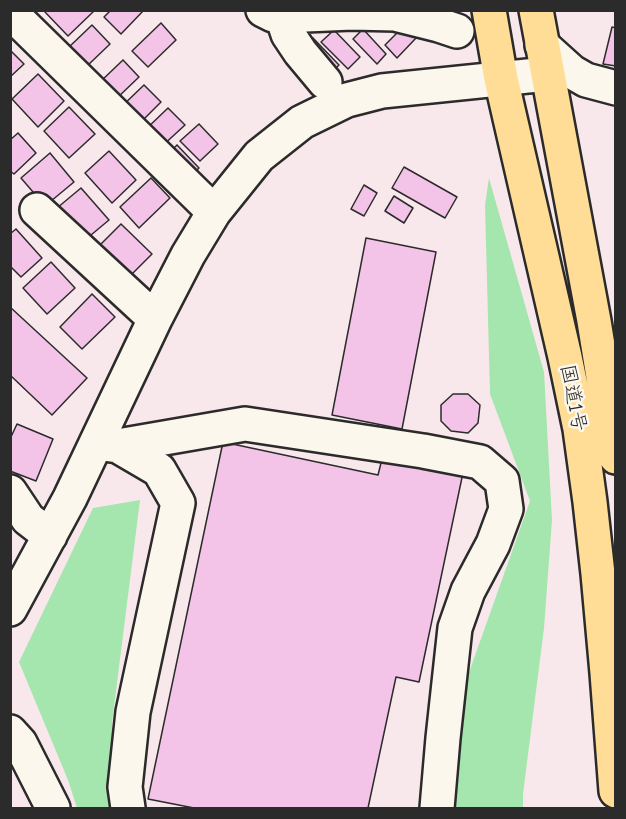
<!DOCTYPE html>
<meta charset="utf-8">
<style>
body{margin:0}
#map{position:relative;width:626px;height:819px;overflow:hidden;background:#f9e8eb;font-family:"Comic Neue",sans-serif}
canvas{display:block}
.frame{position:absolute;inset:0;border:12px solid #2b2b2b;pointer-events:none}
</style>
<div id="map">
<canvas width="626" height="819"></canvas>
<div class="frame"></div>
</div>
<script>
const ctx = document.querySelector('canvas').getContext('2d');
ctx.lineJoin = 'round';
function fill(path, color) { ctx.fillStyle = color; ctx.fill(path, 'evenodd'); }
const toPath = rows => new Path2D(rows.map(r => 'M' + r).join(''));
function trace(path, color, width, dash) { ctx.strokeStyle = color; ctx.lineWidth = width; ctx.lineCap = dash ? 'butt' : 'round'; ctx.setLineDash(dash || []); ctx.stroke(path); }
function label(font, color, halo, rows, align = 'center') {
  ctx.font = font + ' "Comic Neue","Klee One",sans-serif'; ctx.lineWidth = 5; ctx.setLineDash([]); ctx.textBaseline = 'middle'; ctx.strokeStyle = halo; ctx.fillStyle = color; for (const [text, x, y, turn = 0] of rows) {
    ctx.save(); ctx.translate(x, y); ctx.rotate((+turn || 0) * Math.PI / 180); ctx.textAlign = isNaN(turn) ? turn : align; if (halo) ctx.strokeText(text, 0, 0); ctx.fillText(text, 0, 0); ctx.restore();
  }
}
const green = toPath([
 [489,178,544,372,552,520,544,628,523,794,523,808,447,808,467,678,530,501,490,394,485,205],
 [140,500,112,723,111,781,122,808,77,808,68,780,19,662,93,508]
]);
const building = toPath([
 [47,10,91,10,93,12,68,36,45,12,47,10],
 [111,10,144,10,121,34,104,17,111,10],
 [161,23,176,40,148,67,132,51,161,23],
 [92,25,110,44,86,67,68,48,92,25],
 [405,25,417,37,397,58,385,45,405,25],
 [612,27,616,28,616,66,603,64,612,27],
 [363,29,386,54,377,64,353,39,363,29],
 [334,30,360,57,348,69,321,42,334,30],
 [313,38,339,65,329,75,302,48,313,38],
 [10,50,24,64,10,77,10,50],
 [123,60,139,77,116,99,100,82,123,60],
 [38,74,64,101,38,127,12,99,38,74],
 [144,85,161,102,136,127,119,109,144,85],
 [69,107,95,134,69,158,44,131,69,107],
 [168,108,185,125,160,148,144,131,168,108],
 [199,124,218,144,200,161,180,141,199,124],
 [18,133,36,153,14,174,10,171,10,140,18,133],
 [177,145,199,168,186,181,164,158,177,145],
 [109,151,136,180,112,203,85,173,109,151],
 [50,153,74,182,45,206,21,178,50,153],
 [404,167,457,197,445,218,392,188,404,167],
 [151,178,170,198,139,228,120,207,151,178],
 [364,185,377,193,364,216,351,209,364,185],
 [81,188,109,220,85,240,57,208,81,188],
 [394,196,413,208,404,223,385,211,394,196],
 [121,224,152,254,129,277,99,246,121,224],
 [16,229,42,258,21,277,10,266,10,234,16,229],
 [366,238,436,252,402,429,332,415,366,238],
 [51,262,75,288,47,314,23,288,51,262],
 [92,294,115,317,82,349,60,327,92,294],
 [10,307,87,378,52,415,10,375,10,307],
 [453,394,468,394,480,405,478,423,468,433,451,431,441,421,441,405,453,394],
 [17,424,53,439,36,481,10,471,10,439,17,424],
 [223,442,378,475,384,451,464,468,419,682,396,677,368,808,194,808,148,799,223,442]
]);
const minor = toPath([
 [263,10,273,15,282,16,352,13,395,14,439,25,457,31],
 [10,12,214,212],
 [282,16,288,34,300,52,325,82],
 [542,45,572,72,586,80,616,88],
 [37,210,155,319],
 [96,443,118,446,245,424,423,451,480,462,502,481,506,509,493,544,468,591,455,628,443,738,437,808],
 [118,446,159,470,178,503,133,712,125,787,128,808],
 [10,492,28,519,50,536],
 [10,609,70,498,155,319,188,255,214,212,259,156,302,122,347,100,382,91,547,74],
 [10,732,20,743,53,808]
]);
const highway = toPath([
 [489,10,501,79,565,357,580,429,590,502,598,574,607,673,616,791],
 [536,10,594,321,616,457]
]);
const streetNames = [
 ["国道1号",573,398,79]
];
fill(green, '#a5e5ae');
fill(building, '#f3c4e8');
trace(building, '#2b2b2b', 1.5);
trace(minor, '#2b2b2b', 38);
trace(highway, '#2b2b2b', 38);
trace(minor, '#fbf7ec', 33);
trace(highway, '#ffdd96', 33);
label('20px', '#2b2b2b', '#fbf7ec', streetNames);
</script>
